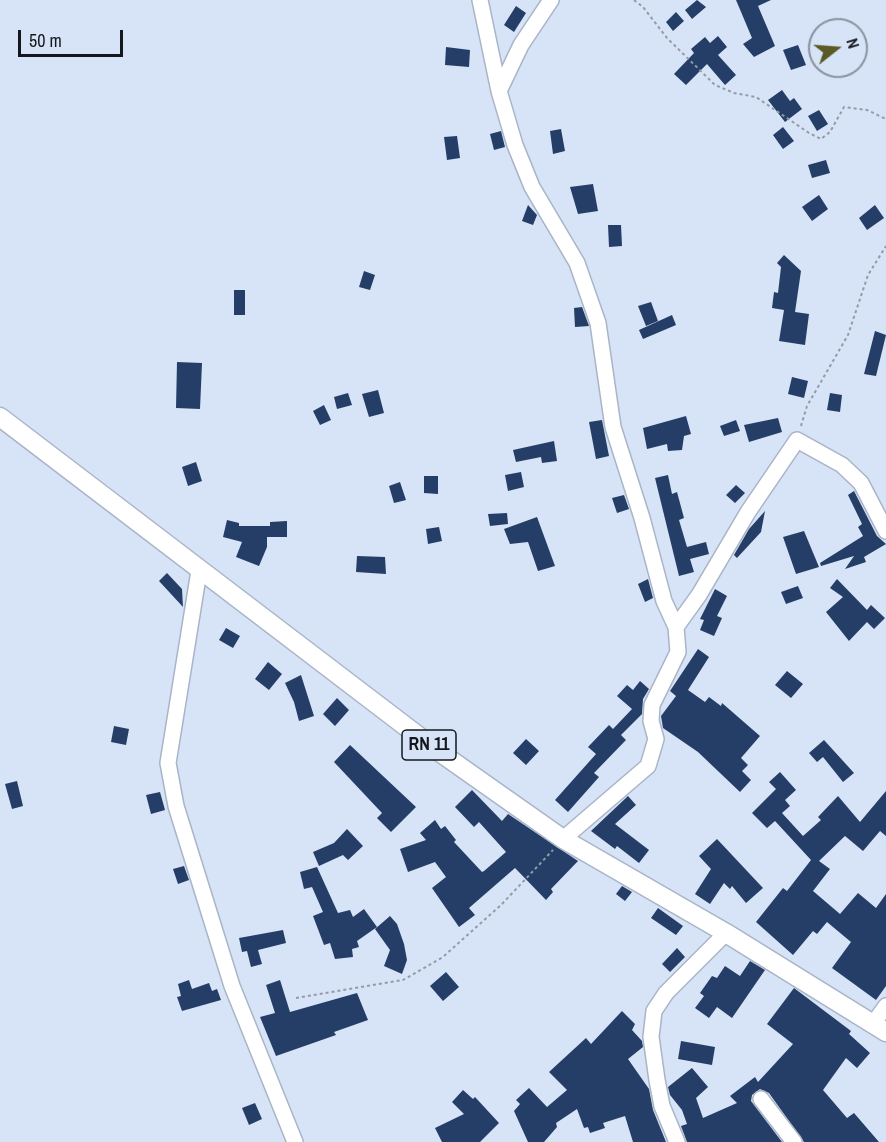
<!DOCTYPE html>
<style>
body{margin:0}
#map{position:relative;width:886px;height:1142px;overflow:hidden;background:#d7e3f6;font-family:"Archivo Narrow",sans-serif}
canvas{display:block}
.north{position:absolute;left:808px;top:18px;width:60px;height:60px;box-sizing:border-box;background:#d7e3f6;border:2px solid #8992a0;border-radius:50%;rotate:73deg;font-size:16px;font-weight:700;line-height:24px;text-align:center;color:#14181e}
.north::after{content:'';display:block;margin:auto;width:21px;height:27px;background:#5a5a27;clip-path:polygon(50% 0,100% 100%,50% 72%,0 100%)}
.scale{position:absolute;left:18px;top:30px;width:105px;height:27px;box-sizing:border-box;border:3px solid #14181e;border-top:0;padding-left:8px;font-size:18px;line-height:21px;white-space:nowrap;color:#14181e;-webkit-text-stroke:4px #d7e3f6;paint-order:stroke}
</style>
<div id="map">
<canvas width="886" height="1142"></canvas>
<div class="north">N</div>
<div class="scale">50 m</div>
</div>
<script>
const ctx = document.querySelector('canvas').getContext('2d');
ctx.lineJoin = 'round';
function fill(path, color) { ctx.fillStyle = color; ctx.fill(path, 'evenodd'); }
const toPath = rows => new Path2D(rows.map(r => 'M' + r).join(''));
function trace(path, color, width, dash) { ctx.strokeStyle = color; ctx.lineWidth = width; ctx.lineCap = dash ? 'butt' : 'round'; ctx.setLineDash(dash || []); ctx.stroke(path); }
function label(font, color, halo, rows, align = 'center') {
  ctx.font = font + ' "Archivo Narrow",sans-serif'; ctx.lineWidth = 6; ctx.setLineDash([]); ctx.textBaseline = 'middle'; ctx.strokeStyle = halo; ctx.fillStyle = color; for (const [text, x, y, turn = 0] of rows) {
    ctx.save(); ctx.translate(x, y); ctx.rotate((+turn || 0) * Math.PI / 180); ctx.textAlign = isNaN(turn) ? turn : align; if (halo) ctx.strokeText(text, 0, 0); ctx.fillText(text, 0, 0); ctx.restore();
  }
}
const building = toPath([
 [697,0,706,7,692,19,685,10],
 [736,0,771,0,758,6,775,46,754,57,743,44,752,38],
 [516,6,526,13,514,32,504,25],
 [676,12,684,21,673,31,666,22],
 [718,36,727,47,718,55,736,75,725,85,707,64,686,85,674,74,694,53,691,49,705,37,710,43],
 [798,45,806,65,791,70,783,50],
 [446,47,470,50,469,67,445,65],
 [782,90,790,101,794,98,802,109,785,122,768,100],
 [819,110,828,124,817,131,808,116],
 [783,127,794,141,783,149,773,135],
 [561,129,565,151,553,154,550,131],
 [501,131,505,147,494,150,490,134],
 [457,136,460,158,447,160,444,137],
 [826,160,830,173,812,178,808,165],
 [593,184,598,211,578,214,570,187],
 [819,195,828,209,812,221,802,207],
 [528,205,537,215,533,225,522,221],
 [875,205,884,218,867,230,859,218],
 [608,225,621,225,622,246,609,247],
 [784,255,801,271,795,312,809,314,805,345,779,341,784,310,772,308,774,292,778,293,781,267,777,263],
 [364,271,375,275,370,290,359,287],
 [234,290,245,290,245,315,234,315],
 [651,302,658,321,646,326,638,306],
 [582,307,589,326,575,327,574,308],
 [672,315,676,325,643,339,639,330],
 [875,331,886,335,876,376,864,374],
 [177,362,202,363,200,409,176,408],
 [792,377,808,381,804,398,788,394],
 [378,390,384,413,369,417,362,394],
 [348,393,352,405,337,409,334,397],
 [830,393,842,395,840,412,827,410],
 [324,405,331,420,320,425,313,411],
 [686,416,691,434,684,436,682,450,668,451,667,444,647,449,643,428],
 [778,418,782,432,749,442,744,425],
 [602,420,609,456,596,459,589,422],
 [736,420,740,431,724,436,720,426],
 [554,441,557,461,542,463,541,457,516,462,513,450],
 [196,462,202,481,188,486,182,467],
 [521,472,524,487,508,491,505,475],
 [668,475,672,494,677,492,684,518,679,520,687,547,706,542,709,554,690,559,694,572,679,576,655,478],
 [424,476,438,476,438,494,424,493],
 [400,482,406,500,394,503,389,486],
 [736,485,745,493,735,503,726,495],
 [854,491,877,536,886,544,864,557,866,562,845,569,854,556,821,566,820,563,863,536,858,527,862,524,848,495],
 [624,495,629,509,617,513,612,498],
 [765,511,761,532,737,558,734,555,749,529],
 [507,513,508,524,490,526,488,514],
 [537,517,555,566,538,571,528,542,510,544,504,529],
 [227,520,239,523,239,526,270,526,270,522,287,521,287,537,267,537,267,547,259,566,236,557,242,542,223,537],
 [439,527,442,541,428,544,426,529],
 [804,531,819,567,796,574,783,537],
 [357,556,385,557,386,574,356,572],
 [167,573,182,589,183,607,159,581],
 [648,579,653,598,645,602,638,584],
 [837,579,867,610,871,605,885,618,874,629,867,622,849,641,826,612,843,597,830,588],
 [798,586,803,598,786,604,781,592],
 [715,589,727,596,717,616,722,618,714,636,700,630,704,620,700,619],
 [226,628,240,636,233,648,219,640],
 [698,649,709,657,688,690,705,702,709,697,721,706,722,703,760,736,741,758,748,765,742,771,751,780,740,792,698,752,663,728,661,716,676,696,670,691],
 [268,662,282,674,269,690,255,679],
 [787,671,803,684,791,698,775,685],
 [301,675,314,716,299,721,294,702,285,683],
 [640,681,649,689,643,699,642,714,621,735,626,740,594,773,599,777,568,812,555,800,596,754,588,747,609,725,613,729,632,709,617,696,627,685,633,690],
 [337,698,349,710,335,726,323,714],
 [114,726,129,729,126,745,111,742],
 [526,739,539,751,526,765,513,753],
 [824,740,854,773,843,782,823,757,817,762,809,753],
 [350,745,416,807,391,832,377,818,382,813,334,762],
 [780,772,796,790,785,800,790,806,782,813,803,836,821,820,818,817,838,796,860,822,886,791,886,836,880,831,863,851,845,836,819,861,830,869,813,891,840,914,858,893,876,908,886,894,886,986,876,1000,832,968,851,942,827,922,817,934,813,931,793,955,756,922,783,888,787,891,811,860,775,821,767,828,752,813,776,789,769,782],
 [17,781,23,806,12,809,5,784],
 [472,790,502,821,508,814,578,861,551,889,553,892,546,900,515,868,469,908,475,915,459,927,432,888,446,877,435,862,408,872,400,849,426,840,420,833,435,820,441,829,445,826,456,840,454,842,482,872,484,871,506,852,479,822,474,827,455,807],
 [160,792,165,810,151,814,146,795],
 [628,796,636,805,615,824,649,850,639,863,617,846,615,849,591,831],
 [347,829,363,846,348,860,343,855,319,866,313,852,334,843],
 [717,839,763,888,746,903,732,886,730,889,724,883,710,904,695,894,711,869,699,856],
 [184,866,189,880,178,884,173,869],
 [317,867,338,913,350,910,353,917,364,909,377,927,357,941,359,947,352,949,353,957,335,959,330,943,324,945,313,916,323,912,312,887,304,889,300,872],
 [622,886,632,892,625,901,616,894],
 [658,908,683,926,676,935,651,918],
 [390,916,397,924,404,944,407,960,402,974,384,966,390,950,375,929],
 [283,930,286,943,258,950,262,964,251,967,247,951,242,952,239,938],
 [677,948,685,957,670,972,662,964],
 [750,961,765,970,732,1018,717,1007,709,1018,695,1008,704,996,700,993,712,976,717,978,725,966,740,976],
 [446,972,459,987,443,1001,430,986],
 [189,980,192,989,209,983,212,991,217,989,221,1000,182,1011,177,997,181,996,178,984],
 [280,980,290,1012,357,993,368,1020,334,1032,336,1035,276,1056,260,1017,275,1013,266,985],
 [794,988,851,1031,849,1034,870,1053,857,1068,846,1058,823,1090,847,1118,854,1113,879,1142,804,1142,769,1093,760,1089,752,1095,751,1101,782,1142,687,1142,681,1126,687,1124,682,1110,670,1095,668,1087,692,1068,708,1087,696,1098,703,1118,737,1103,730,1096,755,1077,758,1082,793,1044,767,1024],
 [622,1011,635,1024,632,1030,642,1041,643,1047,628,1059,649,1089,653,1110,666,1142,633,1142,625,1116,603,1123,605,1128,590,1133,588,1127,584,1128,577,1109,556,1123,557,1127,544,1142,528,1142,514,1111,520,1104,516,1100,529,1088,547,1107,567,1090,549,1072,586,1038,591,1044],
 [681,1041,715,1047,712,1065,678,1059],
 [463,1090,473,1099,475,1097,499,1123,480,1142,442,1142,435,1128,464,1114,452,1102],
 [255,1103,262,1119,249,1125,242,1108]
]);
const path = toPath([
 [634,0,643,7,667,38,715,85,734,93,756,97,809,133,821,139,830,132,844,107,867,110,886,119],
 [801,426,807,406,848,335,868,275,886,246],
 [296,998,403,980,443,957,501,905,553,850]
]);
const minor = toPath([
 [480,0,499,91],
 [551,0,521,45,499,91,515,145,532,187,577,263,598,323,613,427,642,518,664,601,676,627,678,652,652,705,651,721,656,739,648,766,563,839],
 [199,571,168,763,176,806,232,986,295,1142],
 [676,627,699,595,748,512,797,440,842,465,861,483,886,531],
 [873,1024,886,1006],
 [761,1099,794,1142],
 [677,1142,662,1106,657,1080,651,1037,654,1011,666,993,726,933]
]);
const major = toPath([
 [0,417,438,751,563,839,726,933,886,1032]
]);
const shields = [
 [429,745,54]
];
const shieldNames = [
 ["RN 11",429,745]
];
fill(building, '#243e67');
trace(minor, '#a9b5c7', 18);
trace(major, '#a9b5c7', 21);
trace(path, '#929ba9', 2, [3, 3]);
trace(minor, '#fff', 15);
trace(major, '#fff', 18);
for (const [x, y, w] of shields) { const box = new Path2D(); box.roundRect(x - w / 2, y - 15, w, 30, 4.5); ctx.fillStyle = '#d7e3f6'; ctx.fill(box); trace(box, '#14181e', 1.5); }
label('bold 18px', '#14181e', null, shieldNames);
</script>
